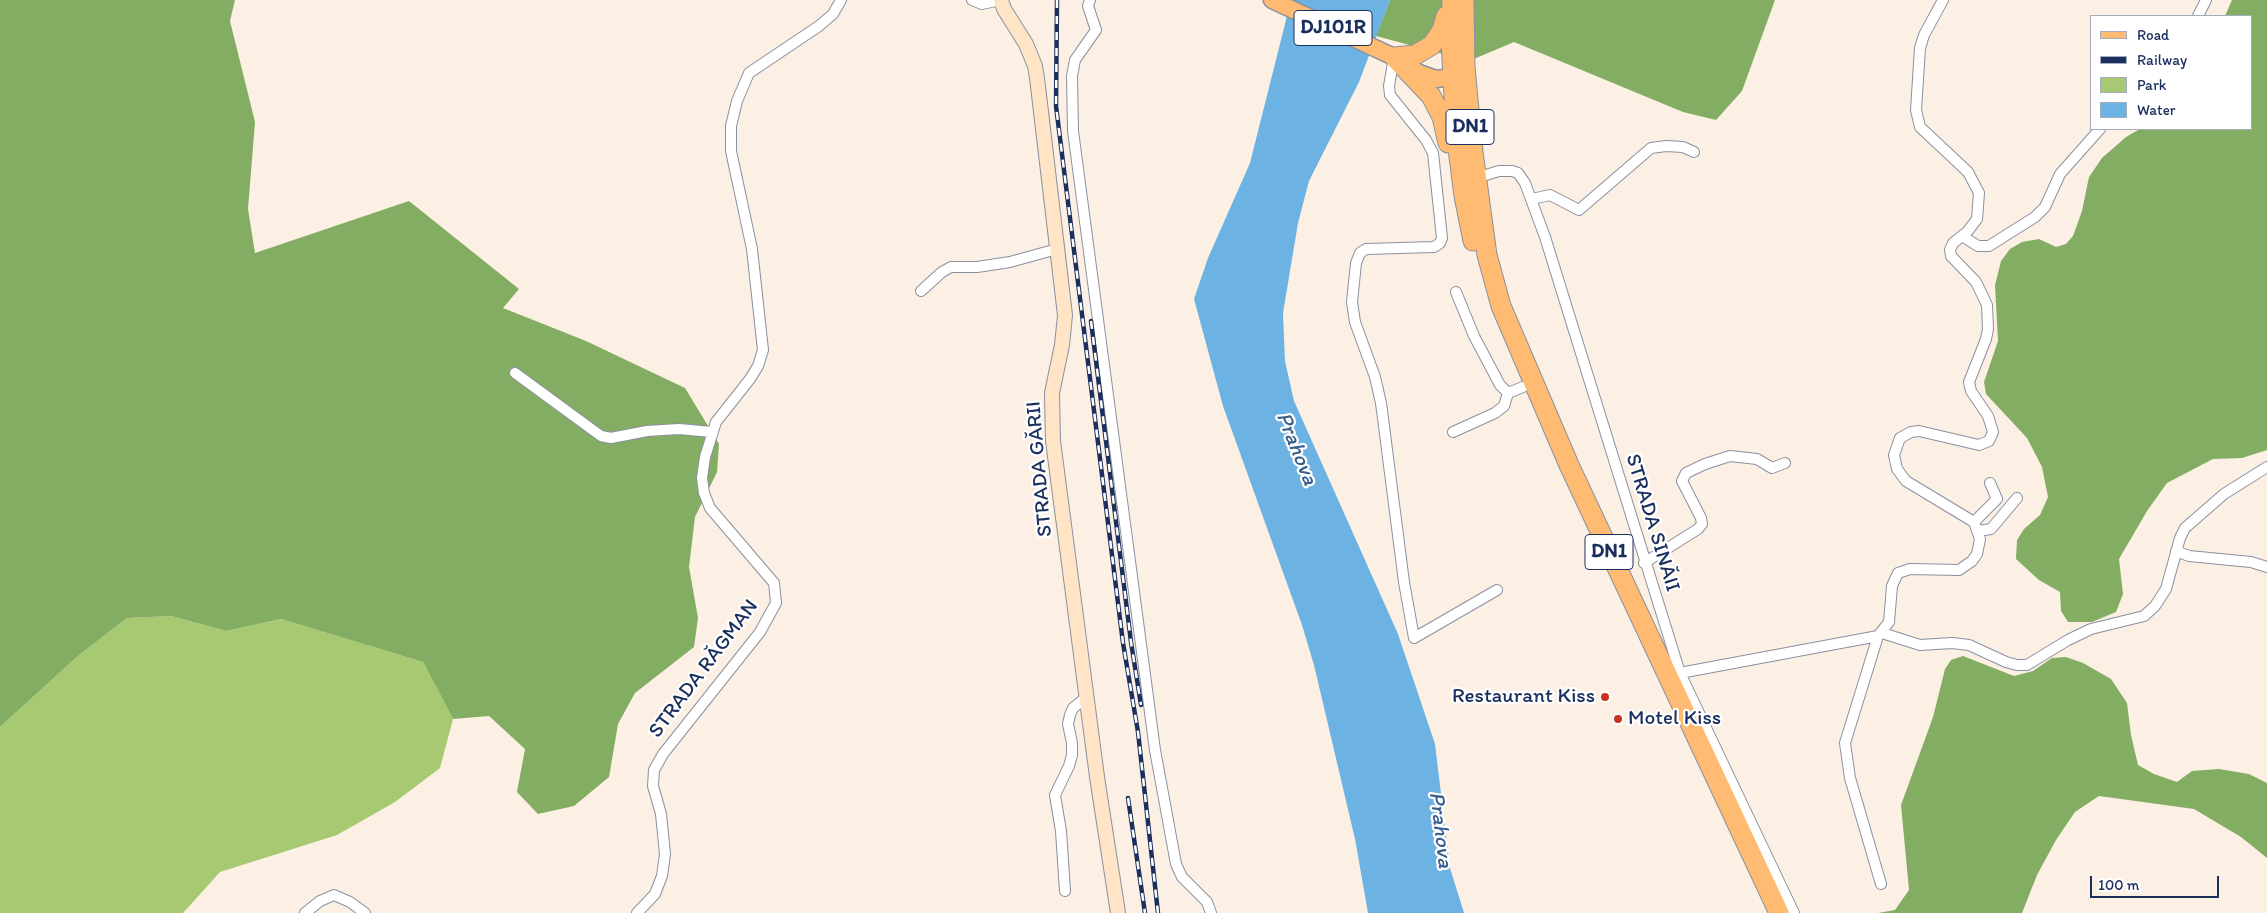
<!DOCTYPE html>
<meta charset="utf-8">
<style>
body{margin:0}
#map{position:relative;width:2267px;height:913px;overflow:hidden;background:#fbf0e3;font-family:Itim,sans-serif}
canvas{display:block}
.legend{position:absolute;left:2090px;top:15px;width:162px;height:115px;box-sizing:border-box;background:#fff;border:1px solid #a4acbf;margin:0;padding:6px 9px;list-style:none;font-size:15px;color:#1b2f5e}
.legend li{display:flex;align-items:center;gap:10px;height:25px}
.legend b{width:25px;border:1px solid #a4acbf}
.scale{position:absolute;left:2090px;top:876px;width:129px;height:22px;box-sizing:border-box;border:2px solid #1b2f5e;border-top:0;padding-left:6px;font-size:15px;line-height:18px;white-space:nowrap;color:#1b2f5e;-webkit-text-stroke:4px #fff;paint-order:stroke}
</style>
<div id="map">
<canvas width="2267" height="913"></canvas>
<ul class="legend">
<li><b style="height:6px;background:#febb71"></b>Road</li>
<li><b style="height:6px;background:#1b2f5e"></b>Railway</li>
<li><b style="height:14px;background:#a6c972"></b>Park</li>
<li><b style="height:14px;background:#6cb3e3"></b>Water</li>
</ul>
<div class="scale">100 m</div>
</div>
<script>
const ctx = document.querySelector('canvas').getContext('2d');
ctx.lineJoin = 'round';
function fill(path, color) { ctx.fillStyle = color; ctx.fill(path, 'evenodd'); }
const toPath = rows => new Path2D(rows.map(r => 'M' + r).join(''));
function trace(path, color, width, dash) { ctx.strokeStyle = color; ctx.lineWidth = width; ctx.lineCap = dash ? 'butt' : 'round'; ctx.setLineDash(dash || []); ctx.stroke(path); }
function label(font, color, halo, rows, align = 'center') {
  ctx.font = font + ' Itim,sans-serif'; ctx.lineWidth = 4.5; ctx.setLineDash([]); ctx.textBaseline = 'middle'; ctx.strokeStyle = halo; ctx.fillStyle = color; for (const [text, x, y, turn = 0] of rows) {
    ctx.save(); ctx.translate(x, y); ctx.rotate((+turn || 0) * Math.PI / 180); ctx.textAlign = isNaN(turn) ? turn : align; if (halo) ctx.strokeText(text, 0, 0); ctx.fillText(text, 0, 0); ctx.restore();
  }
}
const green = toPath([
 [171,616,226,631,281,619,423,662,453,719,440,768,395,802,337,835,220,872,183,913,0,913,0,727,78,656,127,618]
]);
const forest = toPath([
 [0,0,235,0,230,21,255,122,248,209,255,253,409,201,519,289,503,308,586,341,685,388,719,444,717,472,695,517,689,567,698,618,694,647,635,693,618,724,609,777,574,806,538,814,517,792,525,749,489,716,453,719,423,662,281,619,226,631,171,616,127,618,78,656,0,727],
 [1390,0,1775,0,1742,91,1716,120,1683,112,1514,42,1469,61,1376,36],
 [2232,0,2267,0,2267,450,2242,458,2213,459,2167,483,2147,511,2119,559,2123,594,2116,612,2092,622,2068,622,2061,611,2060,592,2039,580,2016,559,2017,540,2024,529,2040,515,2048,497,2042,467,2027,438,1986,394,1984,382,1998,341,1995,285,2001,261,2010,249,2022,242,2039,239,2056,247,2066,244,2073,236,2082,211,2089,177,2102,158,2126,137,2140,129,2251,129,2251,16,2225,16],
 [1963,656,2014,676,2033,671,2052,658,2066,657,2083,663,2111,679,2127,703,2131,735,2138,765,2154,774,2177,782,2192,771,2219,769,2249,774,2267,783,2267,858,2241,837,2194,809,2099,796,2075,812,2056,840,2037,875,2022,913,1878,913,1895,910,1909,890,1901,805,1933,717,1945,669,1951,660]
]);
const water = toPath([
 [1291,0,1390,0,1359,82,1309,181,1298,223,1283,313,1285,361,1294,401,1398,634,1435,744,1450,868,1464,913,1368,913,1355,839,1314,665,1302,625,1223,406,1194,299,1208,258,1250,163]
]);
const street = toPath([
 [972,0,982,4,1000,0],
 [1090,0,1088,6,1096,30,1075,60,1072,76,1073,131,1155,750,1176,864,1182,877,1207,902,1211,913],
 [2198,16,2206,0],
 [1394,57,1389,86,1390,95,1426,140,1433,153,1442,238,1440,243,1434,247,1366,249,1360,253,1356,263,1352,302,1355,322,1375,377,1381,403,1404,582,1414,638,1497,590],
 [1476,178,1499,171,1512,171,1518,173,1525,183,1545,237,1680,673,1794,913],
 [1532,199,1550,195,1579,210,1651,148,1666,146,1683,147,1694,152],
 [1962,236,1978,246,1989,246,2035,217,2045,207,2060,174,2100,129],
 [921,291,942,272,951,267,977,267,1010,262,1057,249],
 [1456,292,1474,336,1500,385,1508,393],
 [515,373,601,436,611,438,647,431,679,429,712,432],
 [1453,432,1495,413,1504,406,1508,393,1523,387],
 [1974,522,1997,499,1990,483],
 [1978,531,1991,529,2017,498],
 [2176,551,2189,556,2251,562,2267,567],
 [1644,563,1698,529,1702,524,1701,518,1682,481,1686,473,1705,464,1730,456,1757,459,1772,468,1785,463],
 [1882,633,1920,645,1952,643,1969,645,2006,662,2017,665,2027,665,2068,640,2091,629,2144,616,2155,606,2166,589,2180,538,2185,528,2224,494,2267,467],
 [1878,636,1845,743,1850,778,1881,884],
 [1680,673,1878,636,1889,622,1892,586,1898,573,1910,569,1959,570,1972,561,1977,554,1980,539,1974,522,1906,481,1897,469,1894,455,1900,438,1911,432,1919,431,1979,445,1989,441,1993,432,1988,416,1971,391,1969,382,1986,339,1988,329,1987,305,1976,282,1951,256,1950,250,1953,243,1967,232,1977,219,1979,193,1968,172,1920,127,1916,110,1920,48,1924,35,1943,0],
 [1065,891,1061,831,1055,795,1069,766,1072,755,1072,743,1068,724,1070,715,1073,708,1087,697],
 [305,913,320,901,334,895,350,902,365,913],
 [637,913,655,894,662,876,665,854,661,814,653,786,654,770,663,754,760,632,776,603,774,583,710,508,704,493,702,478,705,457,716,422,750,379,758,366,763,350,752,249,731,151,731,126,737,101,749,73,819,26,833,14,841,0]
]);
const secondary = toPath([
 [1001,0,1004,9,1026,44,1035,66,1037,78,1065,315,1062,345,1052,393,1053,441,1097,777,1118,913]
]);
const primary = toPath([
 [1272,0,1394,57,1419,73,1436,79,1452,77]
]);
const highway = toPath([
 [1452,0,1451,40,1456,133,1464,196,1473,241],
 [1464,0,1465,67,1473,152,1487,255,1501,306,1569,465,1779,913],
 [1394,57,1431,96,1442,117,1448,143],
 [1394,57,1415,55,1432,45,1442,30,1446,16]
]);
const rail = toPath([
 [1057,0,1056,106,1123,643,1138,732,1158,913],
 [1091,321,1131,642,1141,705],
 [1128,798,1145,913]
]);
const markers = [
 [1605,697,5,"#c8321e"],
 [1618,719,5,"#c8321e"]
];
const shields = [
 [1333,28,78],
 [1470,127,48],
 [1609,552,48]
];
const shieldNames = [
 ["DJ101R",1333,28],
 ["DN1",1470,127],
 ["DN1",1609,552]
];
const streetNames = [
 ["STRADA GĂRII",1040,469,-95],
 ["STRADA SINĂII",1652,523,73],
 ["STRADA RĂGMAN",704,669,-53]
];
const poiNames = [
 ["Restaurant Kiss",1595,697],
 ["Motel Kiss",1628,719,"left"]
];
const waterNames = [
 ["Prahova",1296,449,68],
 ["Prahova",1440,830,83]
];
fill(green, '#a6c972');
fill(forest, '#84ad64');
fill(water, '#6cb3e3');
trace(street, '#8b90a0', 12);
trace(secondary, '#8b90a0', 16);
trace(primary, '#8b90a0', 19);
trace(highway, '#8b90a0', 21);
trace(street, '#fff', 10);
trace(secondary, '#ffe4c6', 14);
trace(primary, '#febb71', 16);
trace(highway, '#febb71', 19);
trace(rail, '#1b2f5e', 4.5);
trace(rail, '#fff', 2.5, [8]);
for (const [x, y, r, color] of markers) { const dot = new Path2D(); dot.arc(x, y, r, 0, 2 * Math.PI); ctx.fillStyle = color; ctx.fill(dot); trace(dot, '#fff', 2); }
for (const [x, y, w] of shields) { const box = new Path2D(); box.roundRect(x - w / 2, y - 17.5, w, 35, 4); ctx.fillStyle = '#fff'; ctx.fill(box); trace(box, '#1b2f5e', 1); }
label('bold 20px', '#1b2f5e', null, shieldNames);
label('21px', '#1b2f5e', '#fff', streetNames);
label('21px', '#1b2f5e', '#fff', poiNames, 'right');
label('italic 22px', '#375d8d', '#fff', waterNames);
</script>
